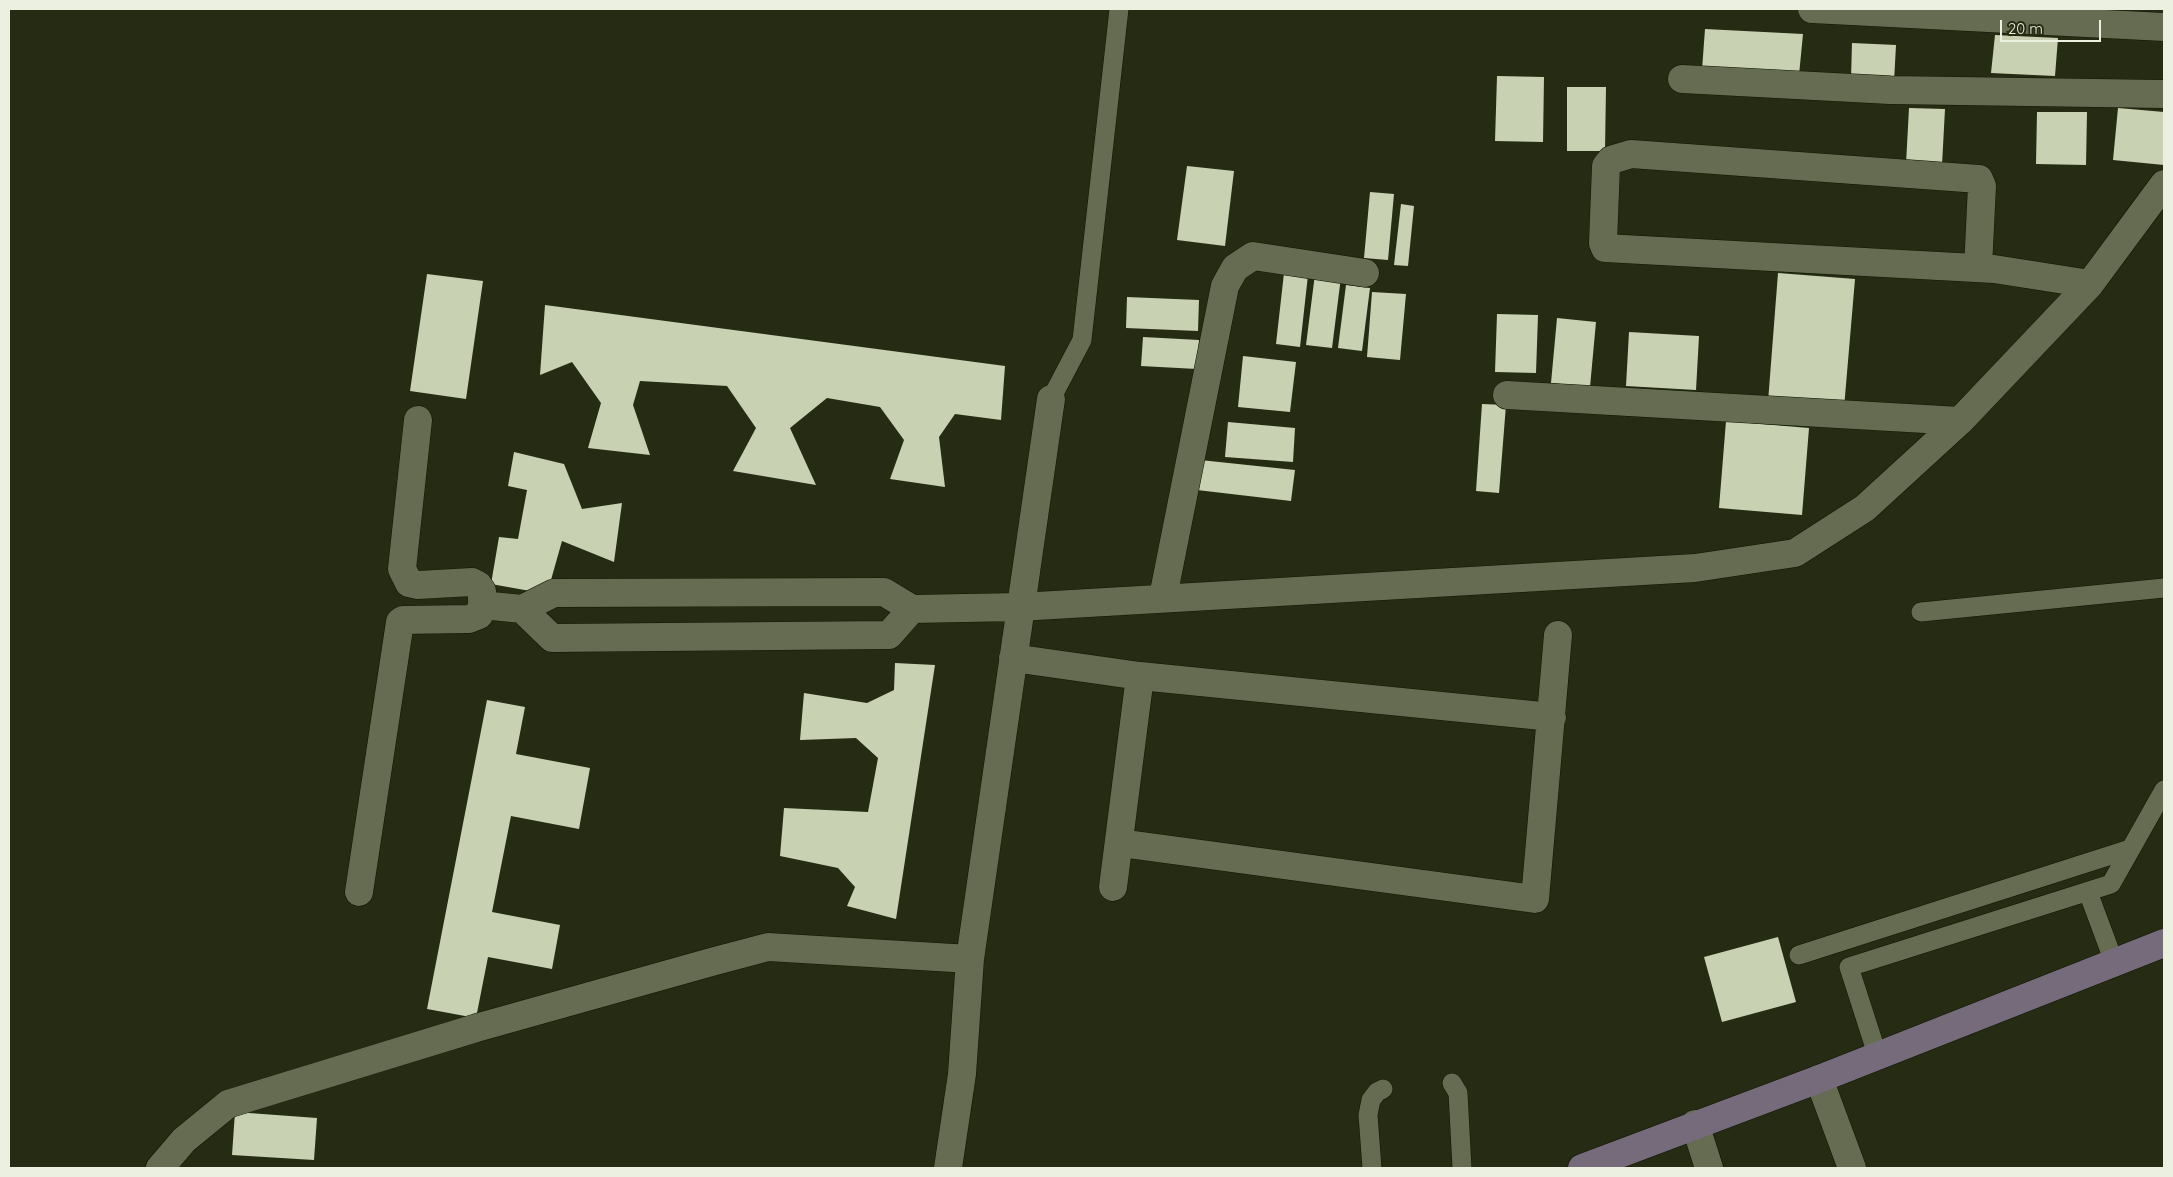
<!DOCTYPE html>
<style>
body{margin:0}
#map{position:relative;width:2173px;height:1177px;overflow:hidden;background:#262c13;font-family:Quicksand,sans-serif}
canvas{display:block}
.frame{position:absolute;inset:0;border:10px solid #ecf0e1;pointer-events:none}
.scale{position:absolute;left:2000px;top:20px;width:101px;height:22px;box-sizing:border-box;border:2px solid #ecf0e1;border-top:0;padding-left:6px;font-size:15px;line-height:18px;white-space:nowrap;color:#ecf0e1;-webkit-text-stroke:4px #262c13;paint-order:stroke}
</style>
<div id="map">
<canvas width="2173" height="1177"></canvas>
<div class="frame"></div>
<div class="scale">20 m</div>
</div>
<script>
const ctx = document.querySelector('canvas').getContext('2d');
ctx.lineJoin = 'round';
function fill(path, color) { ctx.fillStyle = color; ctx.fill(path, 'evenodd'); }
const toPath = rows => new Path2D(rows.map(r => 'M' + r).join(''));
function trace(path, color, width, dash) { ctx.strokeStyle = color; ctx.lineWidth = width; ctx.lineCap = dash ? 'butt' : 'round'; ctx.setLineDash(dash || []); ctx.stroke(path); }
const building = toPath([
 [1705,29,1803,34,1799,75,1702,70],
 [1995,35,2058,38,2055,76,1991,73],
 [1852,43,1896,45,1894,82,1851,79],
 [1497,76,1544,77,1543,142,1495,141],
 [1567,87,1606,87,1605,151,1567,151],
 [1909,108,1945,109,1942,165,1906,164],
 [2118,108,2164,112,2164,165,2113,160],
 [2037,112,2087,112,2086,165,2036,164],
 [1187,166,1234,171,1225,246,1177,240],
 [1370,192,1394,194,1388,260,1364,258],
 [1401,204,1414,206,1408,266,1394,265],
 [1284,273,1308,275,1300,347,1276,344],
 [1778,273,1855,279,1844,408,1768,402],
 [427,274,483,281,466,399,410,391],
 [1315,274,1341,277,1332,348,1306,345],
 [1346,285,1370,288,1362,351,1338,348],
 [1372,292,1406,294,1400,360,1367,357],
 [1127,297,1199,300,1198,331,1126,328],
 [545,305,1005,366,1001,420,955,414,939,437,945,487,890,479,904,440,880,407,827,398,790,428,816,485,733,471,756,428,727,386,640,381,633,405,650,455,588,448,601,403,572,362,540,375],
 [1497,314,1538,315,1536,373,1495,372],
 [1557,318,1596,322,1590,387,1551,383],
 [1629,332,1699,336,1696,390,1626,386],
 [1143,337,1199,340,1197,369,1141,366],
 [1243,356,1296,362,1290,412,1238,407],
 [1482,404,1506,405,1499,493,1476,491],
 [1726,421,1809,428,1802,515,1719,508],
 [1228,422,1295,428,1293,462,1225,457],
 [514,452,564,464,582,509,622,503,614,562,562,541,547,594,491,584,499,537,518,539,527,490,508,486],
 [1200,460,1295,470,1291,501,1197,490],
 [895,663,935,665,896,919,847,906,855,887,838,868,780,856,784,808,868,812,878,758,856,738,800,740,804,693,867,703,894,690],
 [487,700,525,707,516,754,590,768,579,829,511,816,492,912,560,925,552,969,488,957,476,1018,427,1009],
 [1778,937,1796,1002,1722,1022,1704,957],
 [235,1112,317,1118,314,1160,232,1155]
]);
const lane = toPath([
 [1051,399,1082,340,1119,9],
 [1921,612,2164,588],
 [2088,892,2114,962],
 [1799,955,2130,849],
 [1877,1054,1849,967,2111,884,2164,790],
 [1452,1083,1458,1093,1462,1168],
 [1372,1168,1368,1115,1371,1100,1377,1092,1383,1089]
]);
const street = toPath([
 [1812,9,2164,27],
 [1682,79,1890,90,2164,94],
 [1978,268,1982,186,1979,179,1631,154,1611,160,1606,166,1603,243,1605,248,1994,269,2090,284],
 [1507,395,1960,421],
 [1163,597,1225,286,1235,268,1253,256,1365,273],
 [482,605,522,609,554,593,884,592,912,609,1019,607,1695,568,1795,553,1865,508,1960,421,2090,284,2164,184],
 [522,609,552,638,889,635,912,609],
 [1013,658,1140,676,1552,717],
 [1120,843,1535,899,1558,635],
 [1113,887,1140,676],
 [359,892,400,622,403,620,469,619,479,615,482,605,482,591,478,585,472,582,418,585,409,583,402,569,418,420],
 [1819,1079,1852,1168],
 [1695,1124,1709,1168],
 [160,1168,184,1140,228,1104,476,1028,715,961,768,947,970,959],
 [948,1168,962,1074,970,959,1051,399]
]);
const secondary = toPath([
 [1582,1168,1819,1079,2164,943]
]);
fill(building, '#c9d1b3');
trace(lane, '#0f1400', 20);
trace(street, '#0f1400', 29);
trace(secondary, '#0f1400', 29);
trace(lane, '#656c51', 19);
trace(street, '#656c51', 28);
trace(secondary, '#756b7a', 28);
</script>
